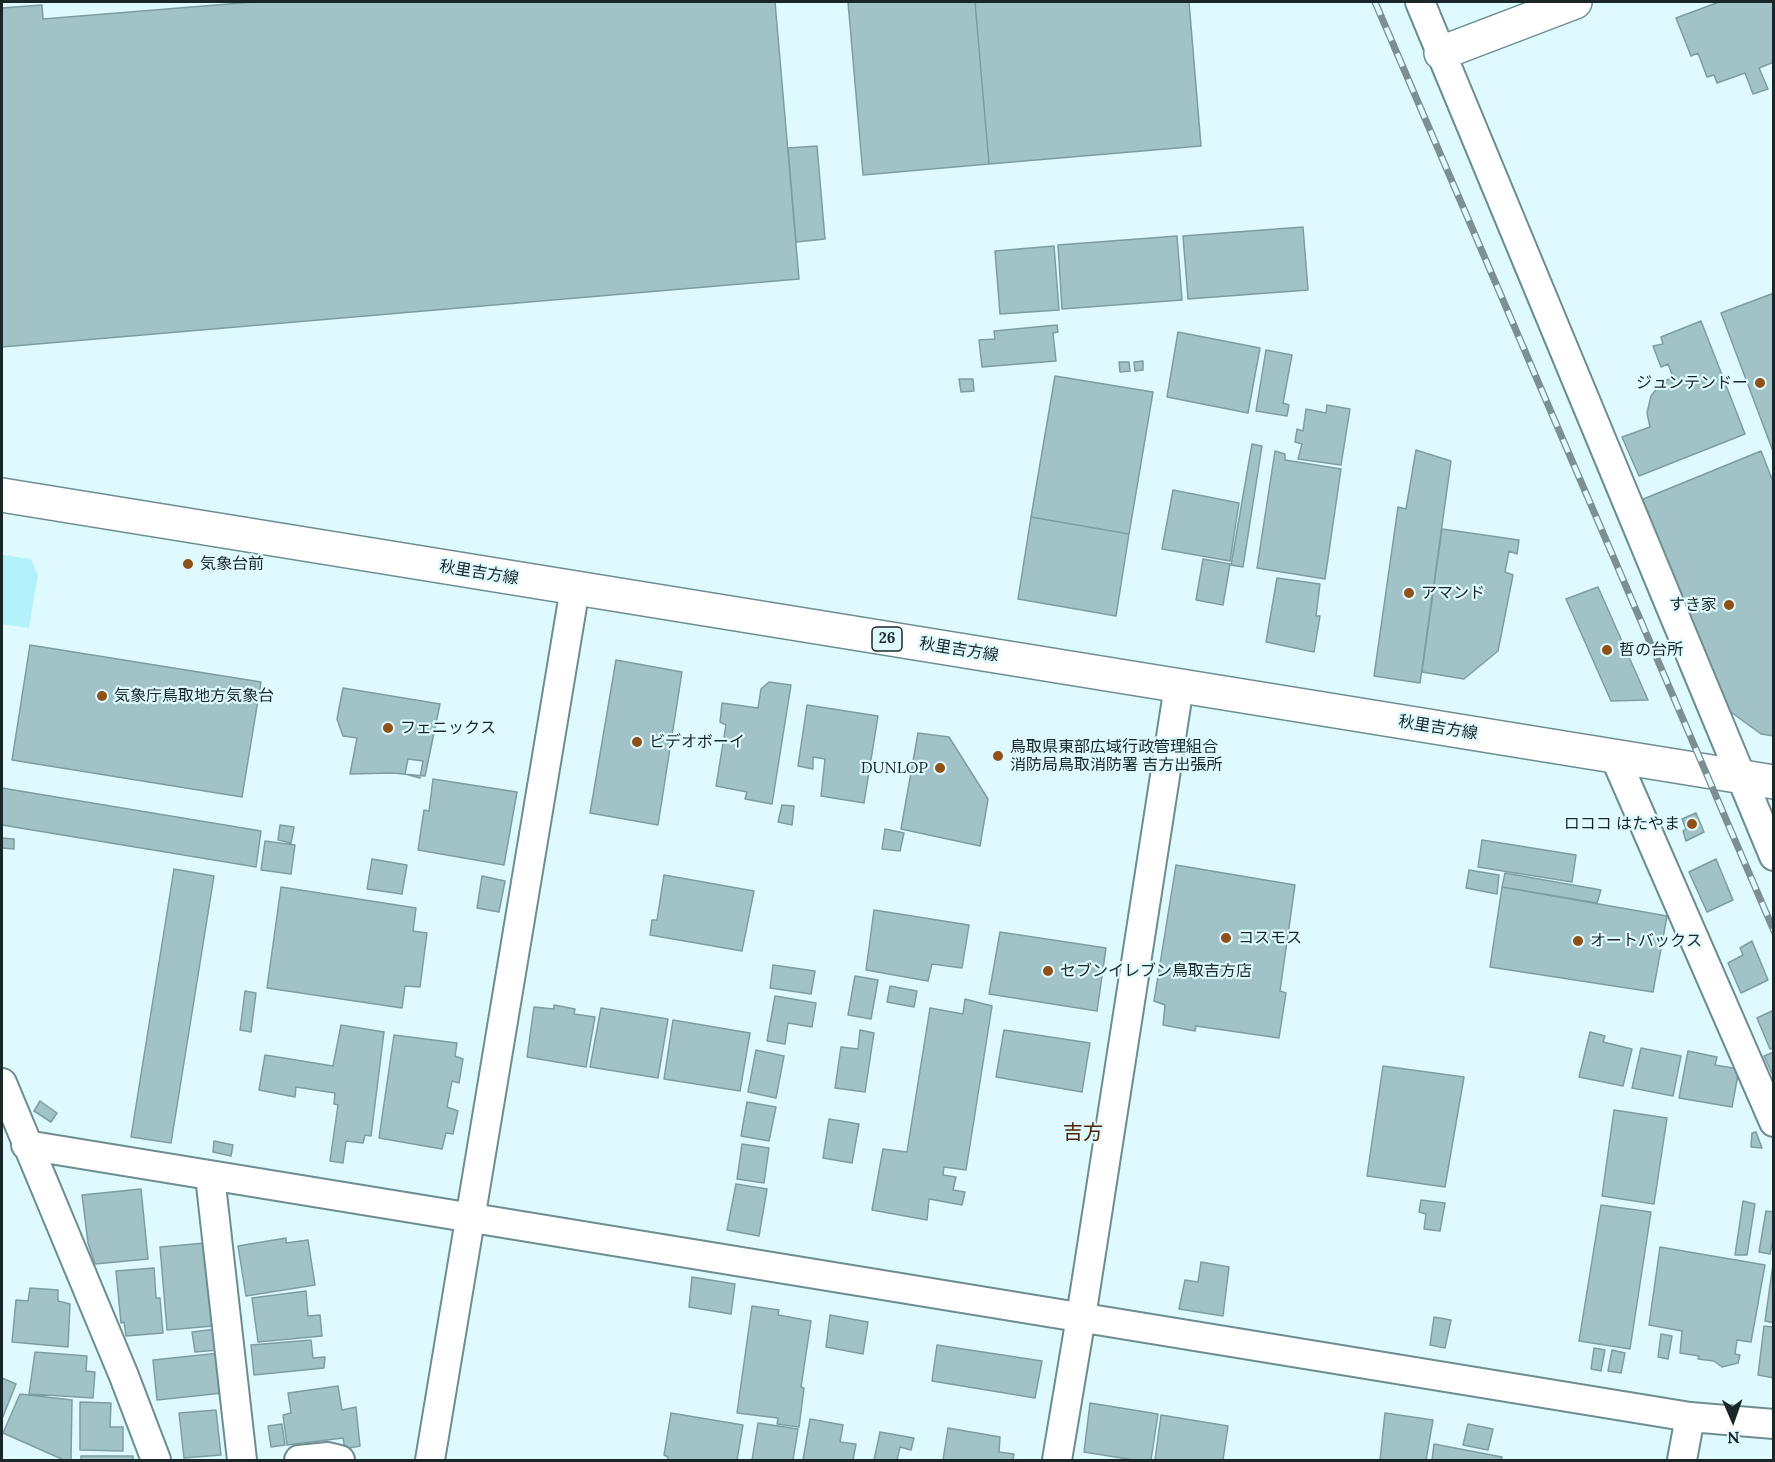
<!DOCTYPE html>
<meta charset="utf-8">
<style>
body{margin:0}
#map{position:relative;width:1775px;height:1462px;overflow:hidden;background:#dffafe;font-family:Lora,serif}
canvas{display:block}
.frame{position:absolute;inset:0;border:3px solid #1a2728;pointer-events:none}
.north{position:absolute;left:1703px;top:1390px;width:60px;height:60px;-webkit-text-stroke:4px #dffafe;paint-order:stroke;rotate:178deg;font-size:16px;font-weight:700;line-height:24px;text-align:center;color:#1a2728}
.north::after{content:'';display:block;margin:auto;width:21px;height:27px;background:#1a2728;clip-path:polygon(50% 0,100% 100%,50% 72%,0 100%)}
</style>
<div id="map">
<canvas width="1775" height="1462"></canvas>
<div class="frame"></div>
<div class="north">N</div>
</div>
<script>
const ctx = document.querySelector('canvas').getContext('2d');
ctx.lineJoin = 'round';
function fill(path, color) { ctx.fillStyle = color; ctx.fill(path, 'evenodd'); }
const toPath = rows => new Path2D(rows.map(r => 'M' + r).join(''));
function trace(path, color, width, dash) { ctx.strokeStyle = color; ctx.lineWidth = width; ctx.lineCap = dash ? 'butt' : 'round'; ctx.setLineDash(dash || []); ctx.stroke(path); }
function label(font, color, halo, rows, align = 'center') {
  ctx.font = font + ' Lora,"Noto Sans JP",serif'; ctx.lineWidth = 4.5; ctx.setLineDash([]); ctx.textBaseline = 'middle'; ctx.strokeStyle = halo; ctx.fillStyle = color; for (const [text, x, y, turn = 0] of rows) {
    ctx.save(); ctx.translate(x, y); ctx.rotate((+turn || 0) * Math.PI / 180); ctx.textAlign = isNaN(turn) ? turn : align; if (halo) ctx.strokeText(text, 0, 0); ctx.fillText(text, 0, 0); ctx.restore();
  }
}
const green = toPath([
 [2,555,31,559,38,575,29,628,2,624]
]);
const building = toPath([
 [253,2,775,2,799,279,2,347,2,8,42,5,43,19,253,2],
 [848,2,975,2,989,164,863,175,848,2],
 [975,2,1189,2,1201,146,989,164,975,2],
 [1719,2,1774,2,1774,62,1759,68,1768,89,1753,94,1745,73,1717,83,1714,75,1707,77,1698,53,1691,56,1676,18,1719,2],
 [817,146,825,239,796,242,788,148,817,146],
 [1303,227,1308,290,1188,299,1183,236,1303,227],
 [1177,236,1182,300,1062,309,1058,245,1177,236],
 [1054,246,1059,310,1000,314,995,251,1054,246],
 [1774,293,1774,454,1721,313,1774,293],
 [1701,321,1745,434,1639,476,1622,437,1650,427,1647,413,1651,396,1661,383,1673,377,1668,364,1661,367,1653,346,1663,344,1661,337,1701,321],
 [1057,325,1058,332,1053,333,1056,361,982,367,979,340,995,339,994,331,1057,325],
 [1178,332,1260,348,1248,413,1167,397,1178,332],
 [1266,350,1292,355,1283,403,1289,405,1287,416,1256,411,1266,350],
 [1143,361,1143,370,1135,371,1134,362,1143,361],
 [1119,362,1129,362,1130,371,1120,372,1119,362],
 [1055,376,1153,392,1129,534,1031,517,1055,376],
 [959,379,973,379,974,391,961,392,959,379],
 [1327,405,1350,409,1341,465,1298,459,1302,444,1295,442,1297,429,1303,431,1306,409,1326,413,1327,405],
 [1252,444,1262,446,1243,567,1231,565,1252,444],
 [1416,450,1451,461,1420,683,1374,676,1398,507,1406,509,1416,450],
 [1275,451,1285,454,1285,460,1341,469,1325,579,1257,568,1275,451],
 [1761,451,1774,484,1774,736,1761,734,1728,710,1641,500,1761,451],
 [1173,490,1239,503,1230,561,1162,549,1173,490],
 [1031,517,1129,534,1116,616,1018,599,1031,517],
 [1442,529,1519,540,1517,554,1509,551,1505,572,1513,575,1498,651,1464,679,1422,672,1442,529],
 [1203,559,1230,564,1223,605,1196,600,1203,559],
 [1277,578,1320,584,1316,616,1320,616,1314,652,1266,642,1277,578],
 [1598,587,1648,700,1611,701,1566,599,1598,587],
 [30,645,261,682,242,797,12,760,30,645],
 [616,660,682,672,658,825,590,813,616,660],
 [769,682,791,685,772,804,745,799,747,792,716,786,726,725,720,722,722,703,758,708,761,689,769,682],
 [343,688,440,704,425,776,392,773,350,774,357,738,343,736,337,719,343,688],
 [807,705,878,716,864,803,821,796,825,759,813,757,813,769,798,766,807,705],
 [918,733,949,737,988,799,980,846,901,829,918,733],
 [408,759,423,761,420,778,405,774,408,759],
 [433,779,517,792,504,865,418,850,424,810,429,811,433,779],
 [2,788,261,831,256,867,2,825,2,788],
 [782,805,794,806,792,825,778,822,782,805],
 [1696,813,1704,832,1686,841,1683,831,1686,829,1682,819,1696,813],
 [280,825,294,827,291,843,278,840,280,825],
 [885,829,904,833,900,851,882,849,885,829],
 [2,838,14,839,14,849,2,848,2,838],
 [1482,840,1576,855,1572,882,1478,867,1482,840],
 [265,841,295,845,291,874,261,870,265,841],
 [372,859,407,865,402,894,367,889,372,859],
 [1716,859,1733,900,1707,912,1689,872,1716,859],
 [1176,865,1295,885,1280,991,1286,993,1279,1038,1196,1026,1195,1031,1163,1025,1165,1005,1154,1001,1176,865],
 [174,869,214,876,171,1143,131,1137,174,869],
 [1469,870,1499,875,1497,894,1466,888,1469,870],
 [1505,873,1601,890,1597,903,1502,887,1505,873],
 [664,875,754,891,742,951,650,935,652,920,657,920,664,875],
 [482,876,505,881,499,912,477,908,482,876],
 [281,887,416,908,413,931,427,933,420,987,405,986,402,1008,267,988,281,887],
 [1502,887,1667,916,1653,992,1490,967,1502,887],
 [874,910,969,925,962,968,932,964,928,981,866,970,874,910],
 [1000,932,1106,948,1097,1011,989,994,1000,932],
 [1752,941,1768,980,1741,993,1728,963,1743,955,1740,948,1752,941],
 [773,965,815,971,811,994,770,988,773,965],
 [855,976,878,980,871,1019,848,1015,855,976],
 [890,986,917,991,914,1007,887,1002,890,986],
 [245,991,256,993,251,1032,240,1030,245,991],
 [775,996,816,1003,812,1027,788,1023,785,1044,767,1041,775,996],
 [965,999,992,1006,966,1170,944,1167,943,1175,956,1177,953,1190,965,1192,962,1205,929,1199,927,1220,872,1210,883,1149,907,1152,930,1008,963,1014,965,999],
 [554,1005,575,1009,574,1014,595,1017,586,1067,527,1057,534,1007,554,1009,554,1005],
 [601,1008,668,1019,658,1078,590,1067,601,1008],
 [1774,1010,1774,1048,1770,1049,1757,1018,1774,1010],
 [673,1020,750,1033,740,1091,664,1079,673,1020],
 [341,1025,384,1032,371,1136,365,1135,363,1143,346,1141,343,1163,330,1161,338,1105,334,1104,335,1093,296,1087,295,1097,259,1090,265,1055,333,1066,341,1025],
 [860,1030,874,1033,865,1092,835,1088,841,1047,858,1049,860,1030],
 [1004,1030,1090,1043,1082,1092,996,1077,1004,1030],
 [1590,1032,1605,1036,1603,1042,1632,1049,1623,1086,1579,1077,1590,1032],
 [394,1035,457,1043,455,1056,463,1059,459,1083,452,1081,447,1107,458,1111,453,1134,446,1133,442,1149,379,1138,394,1035],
 [1641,1048,1681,1056,1673,1096,1632,1088,1641,1048],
 [756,1050,784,1056,776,1098,748,1092,756,1050],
 [1688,1051,1717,1057,1715,1065,1739,1069,1732,1107,1679,1098,1688,1051],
 [1774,1052,1774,1078,1764,1056,1774,1052],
 [1383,1066,1464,1077,1445,1187,1367,1176,1383,1066],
 [40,1101,57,1113,51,1122,34,1111,40,1101],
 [747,1102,776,1107,769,1141,741,1136,747,1102],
 [1614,1110,1667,1118,1654,1204,1602,1196,1614,1110],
 [829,1119,859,1124,852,1163,823,1158,829,1119],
 [1756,1132,1762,1148,1751,1147,1752,1133,1756,1132],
 [214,1141,233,1145,231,1156,213,1152,214,1141],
 [742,1144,769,1148,764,1183,737,1179,742,1144],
 [736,1184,767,1189,759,1236,727,1230,736,1184],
 [141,1189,148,1259,95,1264,88,1243,82,1195,141,1189],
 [1421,1200,1445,1203,1440,1231,1424,1229,1426,1214,1419,1212,1421,1200],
 [1743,1201,1755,1204,1747,1255,1735,1255,1743,1201],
 [1601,1205,1651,1212,1630,1349,1579,1341,1601,1205],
 [1766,1211,1774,1212,1774,1234,1770,1254,1759,1252,1766,1211],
 [286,1238,286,1243,308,1240,315,1285,246,1296,238,1246,286,1238],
 [205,1243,213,1326,167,1330,160,1247,205,1243],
 [1660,1247,1765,1265,1751,1342,1737,1340,1735,1354,1740,1355,1738,1363,1722,1367,1714,1361,1698,1359,1699,1356,1680,1353,1682,1331,1649,1325,1660,1247],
 [1774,1257,1774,1323,1765,1321,1774,1257],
 [1201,1262,1229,1267,1223,1316,1179,1309,1185,1280,1198,1282,1201,1262],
 [154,1268,156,1298,160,1298,163,1333,126,1336,124,1322,121,1323,116,1271,154,1268],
 [692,1277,735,1284,731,1314,689,1307,692,1277],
 [30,1288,58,1290,58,1301,70,1304,68,1347,12,1342,16,1300,28,1301,30,1288],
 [306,1291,308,1316,320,1315,322,1336,258,1342,252,1298,306,1291],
 [752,1306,779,1310,778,1315,811,1321,801,1387,804,1388,799,1427,777,1424,778,1418,737,1413,752,1306],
 [830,1315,868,1322,863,1354,826,1347,830,1315],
 [1434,1317,1451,1320,1445,1348,1430,1345,1434,1317],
 [1764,1326,1774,1327,1774,1378,1758,1375,1764,1326],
 [217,1329,219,1350,195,1352,192,1332,217,1329],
 [1661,1334,1672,1336,1668,1359,1658,1357,1661,1334],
 [311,1340,313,1358,325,1357,324,1368,254,1375,251,1345,311,1340],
 [937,1345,1042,1361,1035,1398,932,1381,937,1345],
 [1594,1348,1605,1350,1601,1371,1591,1369,1594,1348],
 [1612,1350,1625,1353,1621,1373,1608,1371,1612,1350],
 [35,1352,87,1356,86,1371,95,1372,93,1398,29,1394,35,1352],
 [220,1353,223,1393,157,1400,153,1360,220,1353],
 [2,1378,16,1384,2,1419,2,1378],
 [338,1386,342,1410,356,1407,360,1446,345,1449,343,1438,287,1445,283,1415,291,1413,288,1393,338,1386],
 [20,1394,72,1400,71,1460,64,1460,3,1433,20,1394],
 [80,1402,111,1403,110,1427,123,1427,123,1451,80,1450,80,1402],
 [1090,1403,1158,1414,1151,1460,1134,1460,1084,1452,1090,1403],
 [216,1410,221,1455,184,1458,179,1413,216,1410],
 [671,1413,743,1425,737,1460,668,1460,668,1457,664,1455,671,1413],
 [1385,1413,1433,1420,1426,1460,1380,1460,1385,1413],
 [1161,1415,1228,1426,1223,1460,1155,1460,1161,1415],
 [810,1419,843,1425,840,1442,856,1444,853,1460,803,1460,810,1419],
 [758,1423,798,1429,793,1460,752,1460,758,1423],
 [282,1424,285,1445,271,1447,268,1426,282,1424],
 [1468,1424,1493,1429,1488,1450,1463,1445,1468,1424],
 [948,1428,1000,1437,999,1452,1014,1454,1013,1460,943,1460,948,1428],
 [880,1432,914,1438,911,1450,900,1447,897,1460,874,1460,880,1432],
 [1434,1444,1502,1457,1501,1460,1432,1460,1434,1444],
 [81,1456,133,1456,133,1460,81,1460,81,1456]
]);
const street = toPath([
 [1420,2,1774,856],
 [1615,757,1774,1122],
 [2,1083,124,1376,156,1460],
 [26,1145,1690,1417,1774,1424],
 [210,1176,242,1460],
 [299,1460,328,1457,340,1460],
 [430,1460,575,588],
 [1057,1460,1081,1317,1179,686],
 [1682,1460,1690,1417]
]);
const secondary = toPath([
 [1441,53,1575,2]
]);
const primary = toPath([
 [2,495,1774,782]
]);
const rail = toPath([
 [1375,2,1774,931]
]);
const markers = [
 [1760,383,6,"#905018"],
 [188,564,6,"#905018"],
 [1409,593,6,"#905018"],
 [1729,605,6,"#905018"],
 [1607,650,6,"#905018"],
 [102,696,6,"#905018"],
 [388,728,6,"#905018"],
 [637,742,6,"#905018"],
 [998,756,6,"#905018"],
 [940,768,6,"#905018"],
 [1692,824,6,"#905018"],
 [1226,938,6,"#905018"],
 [1578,941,6,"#905018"],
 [1048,971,6,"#905018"]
];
const shields = [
 [887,639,30]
];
const shieldNames = [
 ["26",887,639]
];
const poiNames = [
 ["ジュンテンドー",1748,383,"right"],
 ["気象台前",200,564],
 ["アマンド",1421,593],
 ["すき家",1717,605,"right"],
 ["哲の台所",1619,650],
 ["気象庁鳥取地方気象台",114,696],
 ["フェニックス",400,728],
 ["ビデオボーイ",649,742],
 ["鳥取県東部広域行政管理組合",1010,747],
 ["消防局鳥取消防署 吉方出張所",1010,765],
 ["DUNLOP",928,768,"right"],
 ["ロココ はたやま",1680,824,"right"],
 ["コスモス",1238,938],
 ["オートバックス",1590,941],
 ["セブンイレブン鳥取吉方店",1060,971]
];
const streetNames = [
 ["秋里吉方線",479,573,9],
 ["秋里吉方線",959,650,9],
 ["秋里吉方線",1438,728,9]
];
const quarterNames = [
 ["吉方",1083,1133]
];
fill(green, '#b3f2fb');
fill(building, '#a1c2c6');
trace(building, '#7d9da2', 1.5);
trace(street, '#6d8d91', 32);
trace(secondary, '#6d8d91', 36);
trace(primary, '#6d8d91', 36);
trace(street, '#fff', 28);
trace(secondary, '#fff', 33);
trace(primary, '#fff', 33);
trace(rail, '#7c9092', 7);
trace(rail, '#dffafe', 4.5, [14]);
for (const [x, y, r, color] of markers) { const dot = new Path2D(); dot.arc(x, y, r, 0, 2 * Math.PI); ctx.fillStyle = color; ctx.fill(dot); trace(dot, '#dffafe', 2); }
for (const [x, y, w] of shields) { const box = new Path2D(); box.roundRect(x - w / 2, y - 12, w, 24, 4.5); ctx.fillStyle = '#dffafe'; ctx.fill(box); trace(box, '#1a2728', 1.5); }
label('bold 15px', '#1a2728', null, shieldNames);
label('16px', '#1a2728', '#dffafe', poiNames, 'left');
label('16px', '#1a2728', '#dffafe', streetNames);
label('20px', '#4f2400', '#dffafe', quarterNames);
</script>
